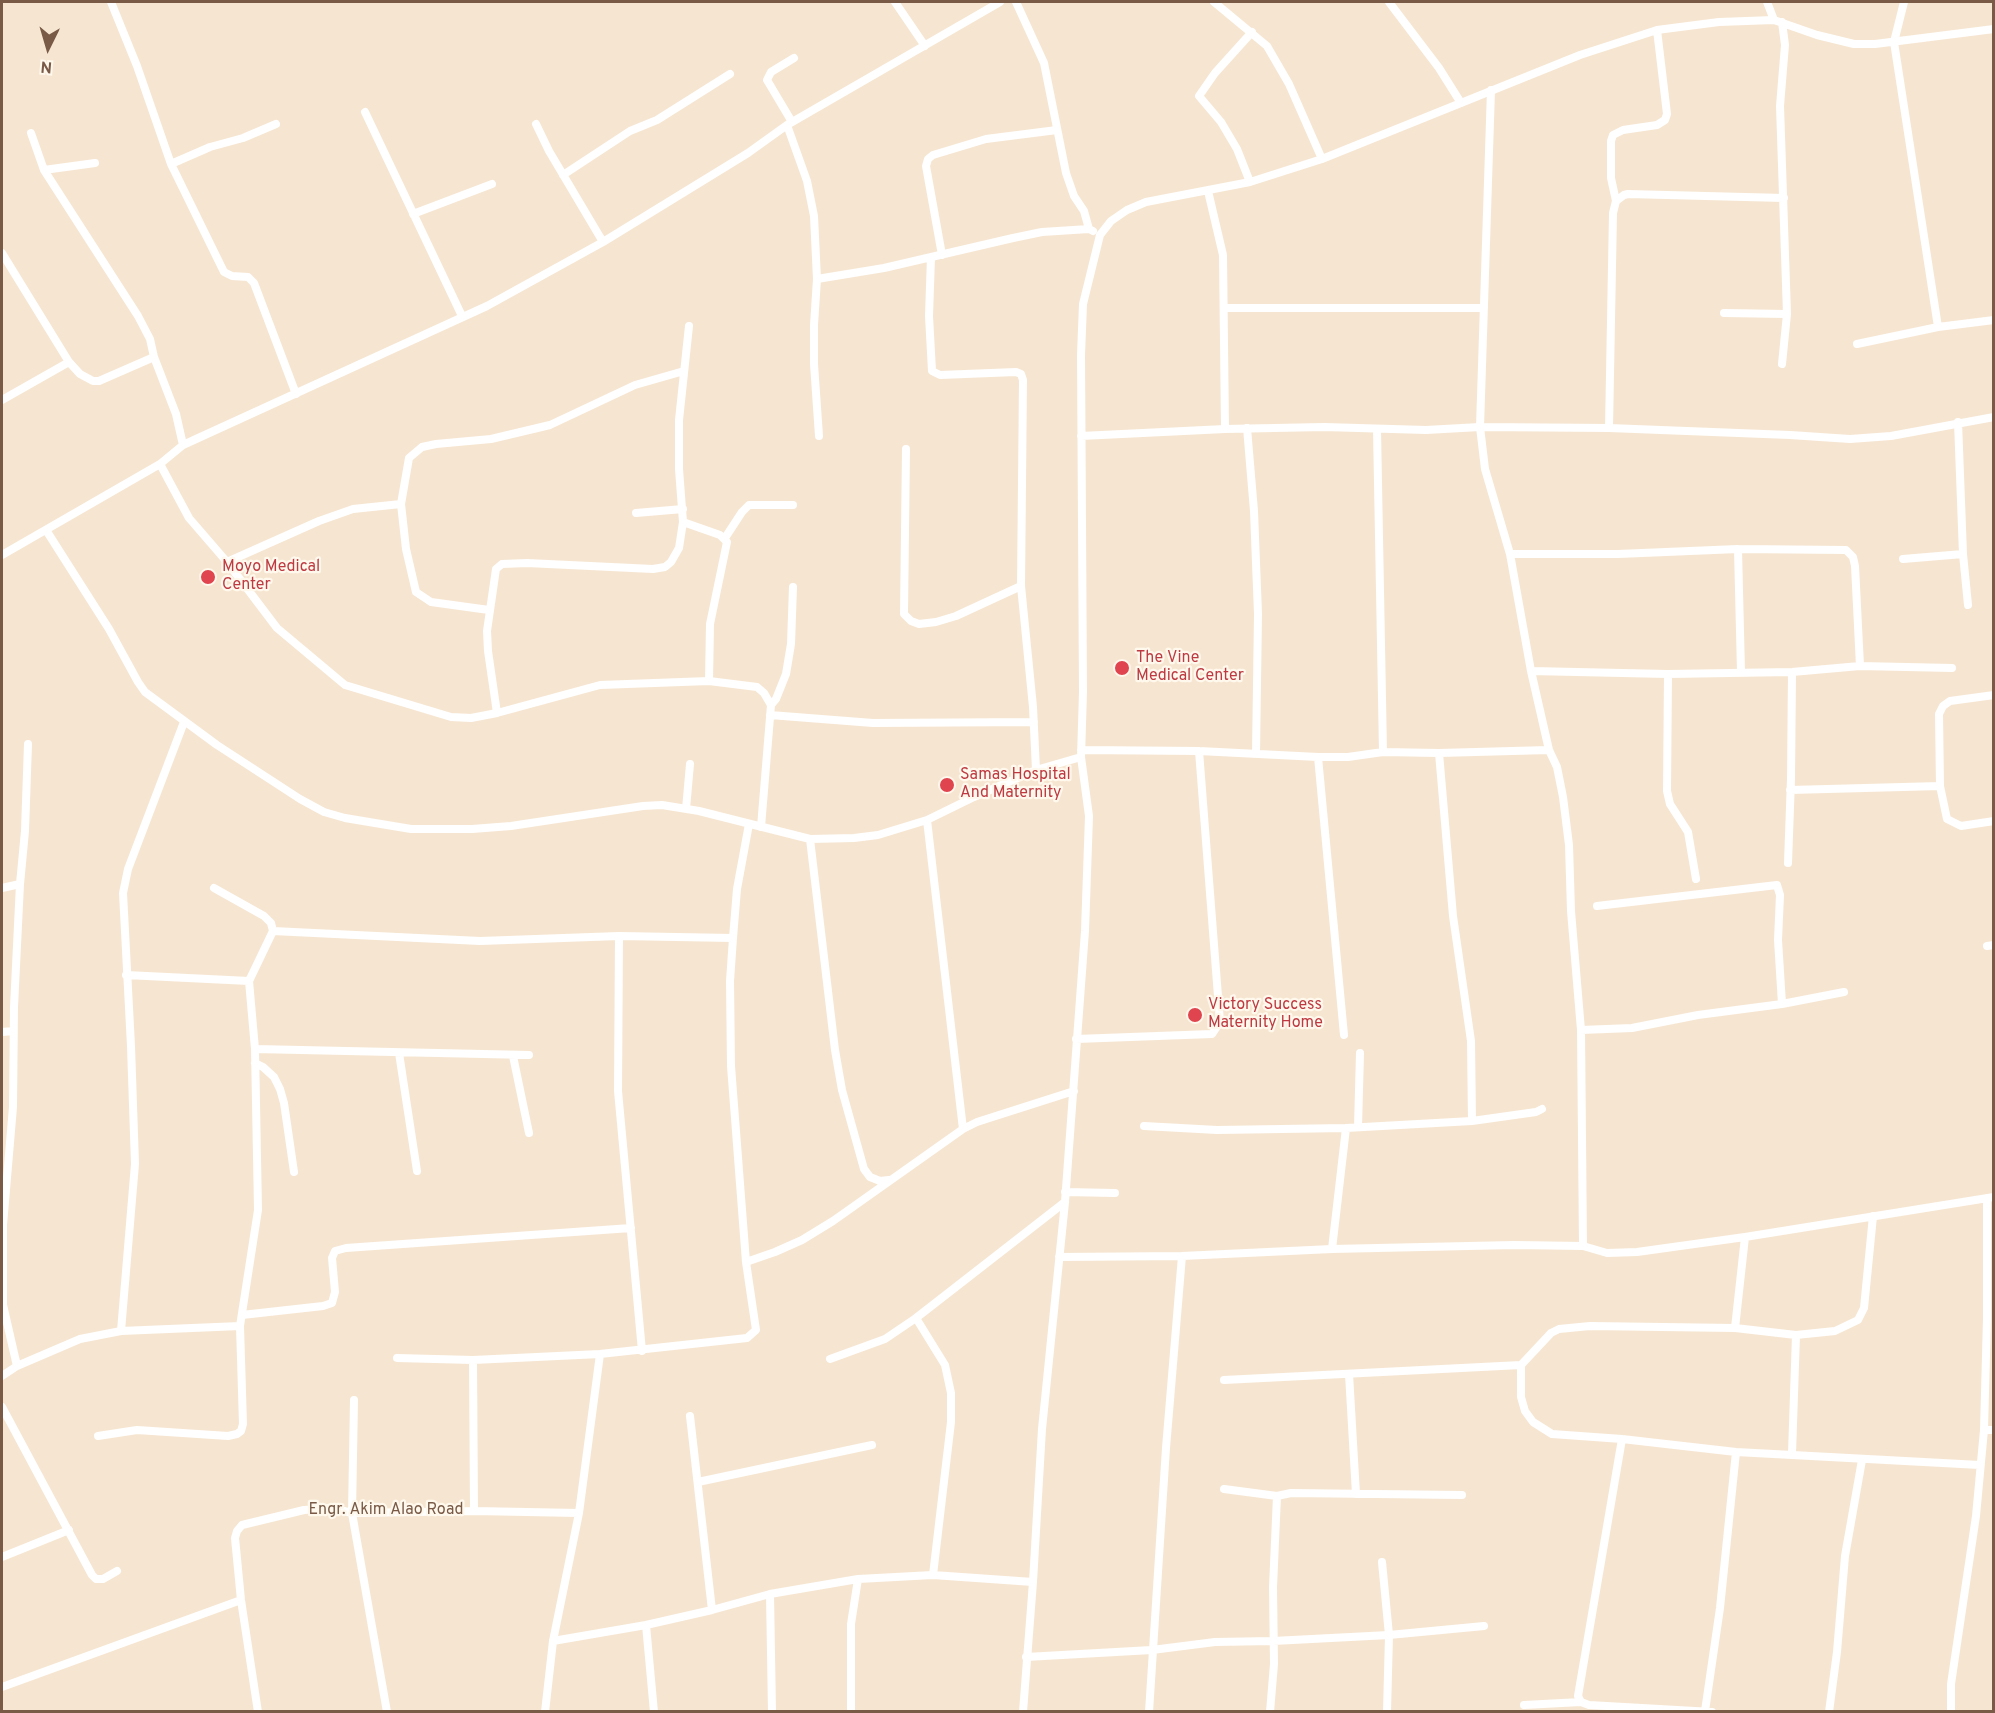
<!DOCTYPE html>
<style>
body{margin:0}
#map{position:relative;width:1995px;height:1713px;overflow:hidden;background:#fef4e3;font-family:Overpass,sans-serif}
canvas{display:block}
.frame{position:absolute;inset:0;border:3px solid #795a47;pointer-events:none}
.north{position:absolute;left:18px;top:18px;width:60px;height:60px;-webkit-text-stroke:4px #fff8ec;paint-order:stroke;rotate:185deg;font-size:16px;font-weight:700;line-height:24px;text-align:center;color:#795a47}
.north::after{content:'';display:block;margin:auto;width:21px;height:27px;background:#795a47;clip-path:polygon(50% 0,100% 100%,50% 72%,0 100%)}
</style>
<div id="map">
<canvas width="1995" height="1713"></canvas>
<div class="frame"></div>
<div class="north">N</div>
</div>
<script>
const ctx = document.querySelector('canvas').getContext('2d');
ctx.lineJoin = 'round';
function fill(path, color) { ctx.fillStyle = color; ctx.fill(path, 'evenodd'); }
const toPath = rows => new Path2D(rows.map(r => 'M' + r).join(''));
function trace(path, color, width, dash) { ctx.strokeStyle = color; ctx.lineWidth = width; ctx.lineCap = dash ? 'butt' : 'round'; ctx.setLineDash(dash || []); ctx.stroke(path); }
function label(font, color, halo, rows, align = 'center') {
  ctx.font = font + ' Overpass,sans-serif'; ctx.lineWidth = 4.5; ctx.setLineDash([]); ctx.textBaseline = 'middle'; ctx.strokeStyle = halo; ctx.fillStyle = color; for (const [text, x, y, turn = 0] of rows) {
    ctx.save(); ctx.translate(x, y); ctx.rotate((+turn || 0) * Math.PI / 180); ctx.textAlign = isNaN(turn) ? turn : align; if (halo) ctx.strokeText(text, 0, 0); ctx.fillText(text, 0, 0); ctx.restore();
  }
}
const residential = toPath([
 [2,2,1993,2,1993,1711,2,1711]
]);
const street = toPath([
 [111,2,137,66,171,164],
 [895,2,925,46],
 [1016,2,1044,63,1066,173,1074,196,1084,211,1089,229,1093,231],
 [1214,2,1267,46,1289,84,1322,159],
 [1389,2,1439,68,1461,103],
 [1767,2,1774,20],
 [1904,2,1894,42,1938,327],
 [1782,22,1785,45,1780,106,1787,314,1782,364],
 [1491,90,1480,427,1485,469,1510,554,1531,671,1549,750,1557,767,1563,797,1569,845,1571,911,1581,1030,1583,1246],
 [365,112,462,316],
 [792,122,767,80,771,72,794,58],
 [276,124,243,138,210,147,171,164,224,272,232,276,248,277,254,283,296,394],
 [536,124,549,151,603,242],
 [787,125,807,181,814,216,817,279,814,325,814,364,819,436],
 [31,133,44,170,138,316,150,339,154,357,176,414,183,445],
 [44,170,95,163],
 [563,175,630,131,657,120,730,74],
 [1250,182,1237,149,1221,122,1199,96,1215,73,1252,32],
 [1208,191,1223,255,1225,429],
 [1616,201,1611,178,1611,141,1613,135,1623,130,1657,125,1665,120,1667,114,1657,30],
 [413,214,492,184],
 [2,253,69,362,80,374,93,381,99,381,154,357],
 [942,255,926,166,928,159,933,155,986,139,1057,130],
 [931,257,929,316,932,371,940,375,1016,372,1021,374,1023,380,1021,586,1033,707,1036,770],
 [817,279,884,268,1013,238,1042,232,1089,229],
 [1225,308,1484,308],
 [1724,313,1787,314],
 [1857,344,1938,327,1994,320],
 [2,400,69,362],
 [1958,422,1963,554,1968,605],
 [1247,428,1254,511,1258,614,1256,754],
 [1609,428,1613,213,1616,201,1624,195,1628,194,1784,198],
 [1377,429,1383,752],
 [1081,436,1225,429,1324,427,1426,430,1480,427,1609,428,1790,435,1850,439,1891,436,1994,417],
 [906,449,904,614,911,621,919,624,936,622,956,616,1021,586],
 [160,464,189,518,227,562,277,628,345,685,451,717,471,718,497,713,600,685,709,681,757,687,764,693,771,705,761,827],
 [636,513,683,509],
 [683,522,720,535,727,542,710,624,709,681],
 [46,530,109,629,138,682,145,692,217,745,300,799,324,812,345,818,411,829,472,829,511,826,643,806,662,805,699,811,810,839,854,838,878,835,927,820,974,797,1036,770,1081,757],
 [725,538,742,512,749,505,793,505],
 [1738,549,1741,672],
 [1510,554,1618,554,1738,549,1846,550,1853,557,1855,566,1860,666],
 [2,555,160,464,183,445,487,306,603,242,748,153,787,125,1000,2],
 [1903,559,1963,554],
 [227,562,319,521,353,509,401,504],
 [489,610,431,602,416,592,406,549,401,504,409,458,422,447,436,444,491,439,550,425,635,385,684,371],
 [1531,671,1668,674,1792,672,1860,666,1952,668],
 [1668,674,1667,791,1670,804,1688,832,1696,879],
 [1994,695,1950,701,1943,706,1939,714,1940,786,1947,819,1961,826,1994,821],
 [771,705,776,699,786,674,791,644,793,587],
 [497,713,488,651,487,631,496,569,502,564,527,563,653,569,665,567,671,562,679,548,683,522,679,469,679,420,689,326],
 [770,715,873,723,1034,722],
 [1081,750,1199,751,1318,757,1348,757,1383,752,1439,753,1549,750],
 [1439,753,1453,916,1471,1041,1472,1121],
 [1318,757,1344,1035],
 [1790,790,1940,786],
 [686,809,690,764],
 [927,820,963,1129],
 [810,839,835,1050,842,1090,864,1169,870,1177,880,1181,889,1180],
 [1788,863,1791,779,1792,672],
 [2,888,20,884],
 [214,888,264,916,271,923,273,931,480,941,619,936,733,938],
 [1597,906,1777,885,1780,895,1778,940,1782,1004],
 [619,936,618,1091,642,1351],
 [1987,946,1994,945],
 [126,975,249,981],
 [1581,1030,1632,1028,1698,1015,1782,1004,1844,992],
 [2,1032,13,1031],
 [1076,1039,1212,1034,1220,1022,1199,751],
 [255,1049,529,1055],
 [399,1053,417,1171],
 [513,1056,529,1133],
 [255,1063,263,1067,274,1077,280,1089,284,1103,294,1172],
 [1144,1126,1217,1130,1346,1128,1472,1121,1536,1112,1542,1109],
 [1358,1127,1360,1053],
 [1065,1192,1115,1193],
 [1332,1249,1346,1128],
 [1059,1257,1182,1256,1332,1249,1514,1245,1583,1246,1607,1253,1637,1252,1745,1237,1994,1197],
 [746,1262,775,1252,802,1240,833,1221,963,1129,977,1122,1074,1091],
 [242,1315,323,1306,332,1303,335,1292,332,1258,335,1251,346,1248,631,1228],
 [916,1318,945,1365,951,1393,951,1422,933,1575],
 [1735,1328,1745,1237],
 [121,1331,135,1164,131,1046,123,893,128,869,184,722],
 [397,1358,473,1360,600,1354,747,1338,756,1330,746,1262,731,1066,730,981,733,938,737,889,749,824],
 [830,1359,885,1339,916,1318,1065,1202],
 [473,1360,474,1511],
 [1521,1365,1521,1397,1525,1411,1533,1422,1552,1434,1622,1439,1736,1452,1980,1465],
 [17,1366,3,1305,3,1225,13,1107,14,1007,20,884,25,831,28,744],
 [1349,1374,1356,1494],
 [2,1376,17,1366,80,1339,121,1331,240,1326],
 [1224,1380,1521,1365,1551,1333,1559,1329,1590,1326,1735,1328,1796,1335,1835,1331,1858,1320,1864,1308,1873,1216],
 [354,1400,352,1513,387,1712],
 [2,1407,92,1575,96,1579,103,1579,117,1571],
 [690,1416,712,1610],
 [1984,1430,1994,1430],
 [98,1436,137,1430,228,1436,237,1434,241,1431,243,1424,240,1326,258,1210,255,1049,249,981,273,931],
 [1622,1439,1578,1696,1581,1702,1589,1705,1712,1712],
 [1792,1454,1796,1335],
 [698,1482,872,1445],
 [1224,1489,1277,1496],
 [2,1557,69,1530],
 [1382,1562,1389,1635,1387,1712],
 [770,1594,772,1712],
 [646,1625,654,1712],
 [553,1641,646,1625,712,1610,770,1594,858,1579,933,1575,1033,1582],
 [1026,1657,1152,1650,1215,1642,1273,1641,1389,1635,1484,1626],
 [2,1687,241,1600],
 [1524,1705,1581,1702],
 [1705,1711,1720,1608,1736,1452],
 [258,1712,241,1600,235,1538,237,1531,242,1525,304,1510,332,1508,352,1513,474,1511,579,1513],
 [545,1712,553,1641,579,1513,600,1354],
 [851,1712,851,1624,858,1579],
 [1023,1712,1033,1582,1042,1429,1065,1202,1085,931,1089,816,1081,757,1083,692,1081,355,1083,304,1100,235,1111,221,1127,210,1146,202,1250,182,1322,159,1580,55,1657,30,1719,22,1774,20,1817,35,1854,44,1875,44,1994,29],
 [1149,1712,1166,1448,1182,1256],
 [1270,1712,1274,1664,1273,1587,1277,1496,1291,1493,1462,1495],
 [1829,1712,1837,1652,1845,1556,1862,1460],
 [1951,1712,1951,1684,1976,1516,1984,1430,1987,1318,1987,1198]
]);
const markers = [
 [208,577,8,"#e0444e"],
 [1122,668,8,"#e0444e"],
 [947,785,8,"#e0444e"],
 [1195,1015,8,"#e0444e"]
];
const healthNames = [
 ["Moyo Medical",222,568],
 ["Center",222,586],
 ["The Vine",1136,659],
 ["Medical Center",1136,677],
 ["Samas Hospital",960,776],
 ["And Maternity",960,794],
 ["Victory Success",1208,1006],
 ["Maternity Home",1208,1024]
];
const streetNames = [
 ["Engr. Akim Alao Road",386,1511]
];
fill(residential, '#f6e6d1');
trace(street, '#fff', 8);
for (const [x, y, r, color] of markers) { const dot = new Path2D(); dot.arc(x, y, r, 0, 2 * Math.PI); ctx.fillStyle = color; ctx.fill(dot); trace(dot, '#fff8ec', 2); }
label('16px', '#be3a42', '#fff8ec', healthNames, 'left');
label('16px', '#795a47', '#fff8ec', streetNames);
</script>
